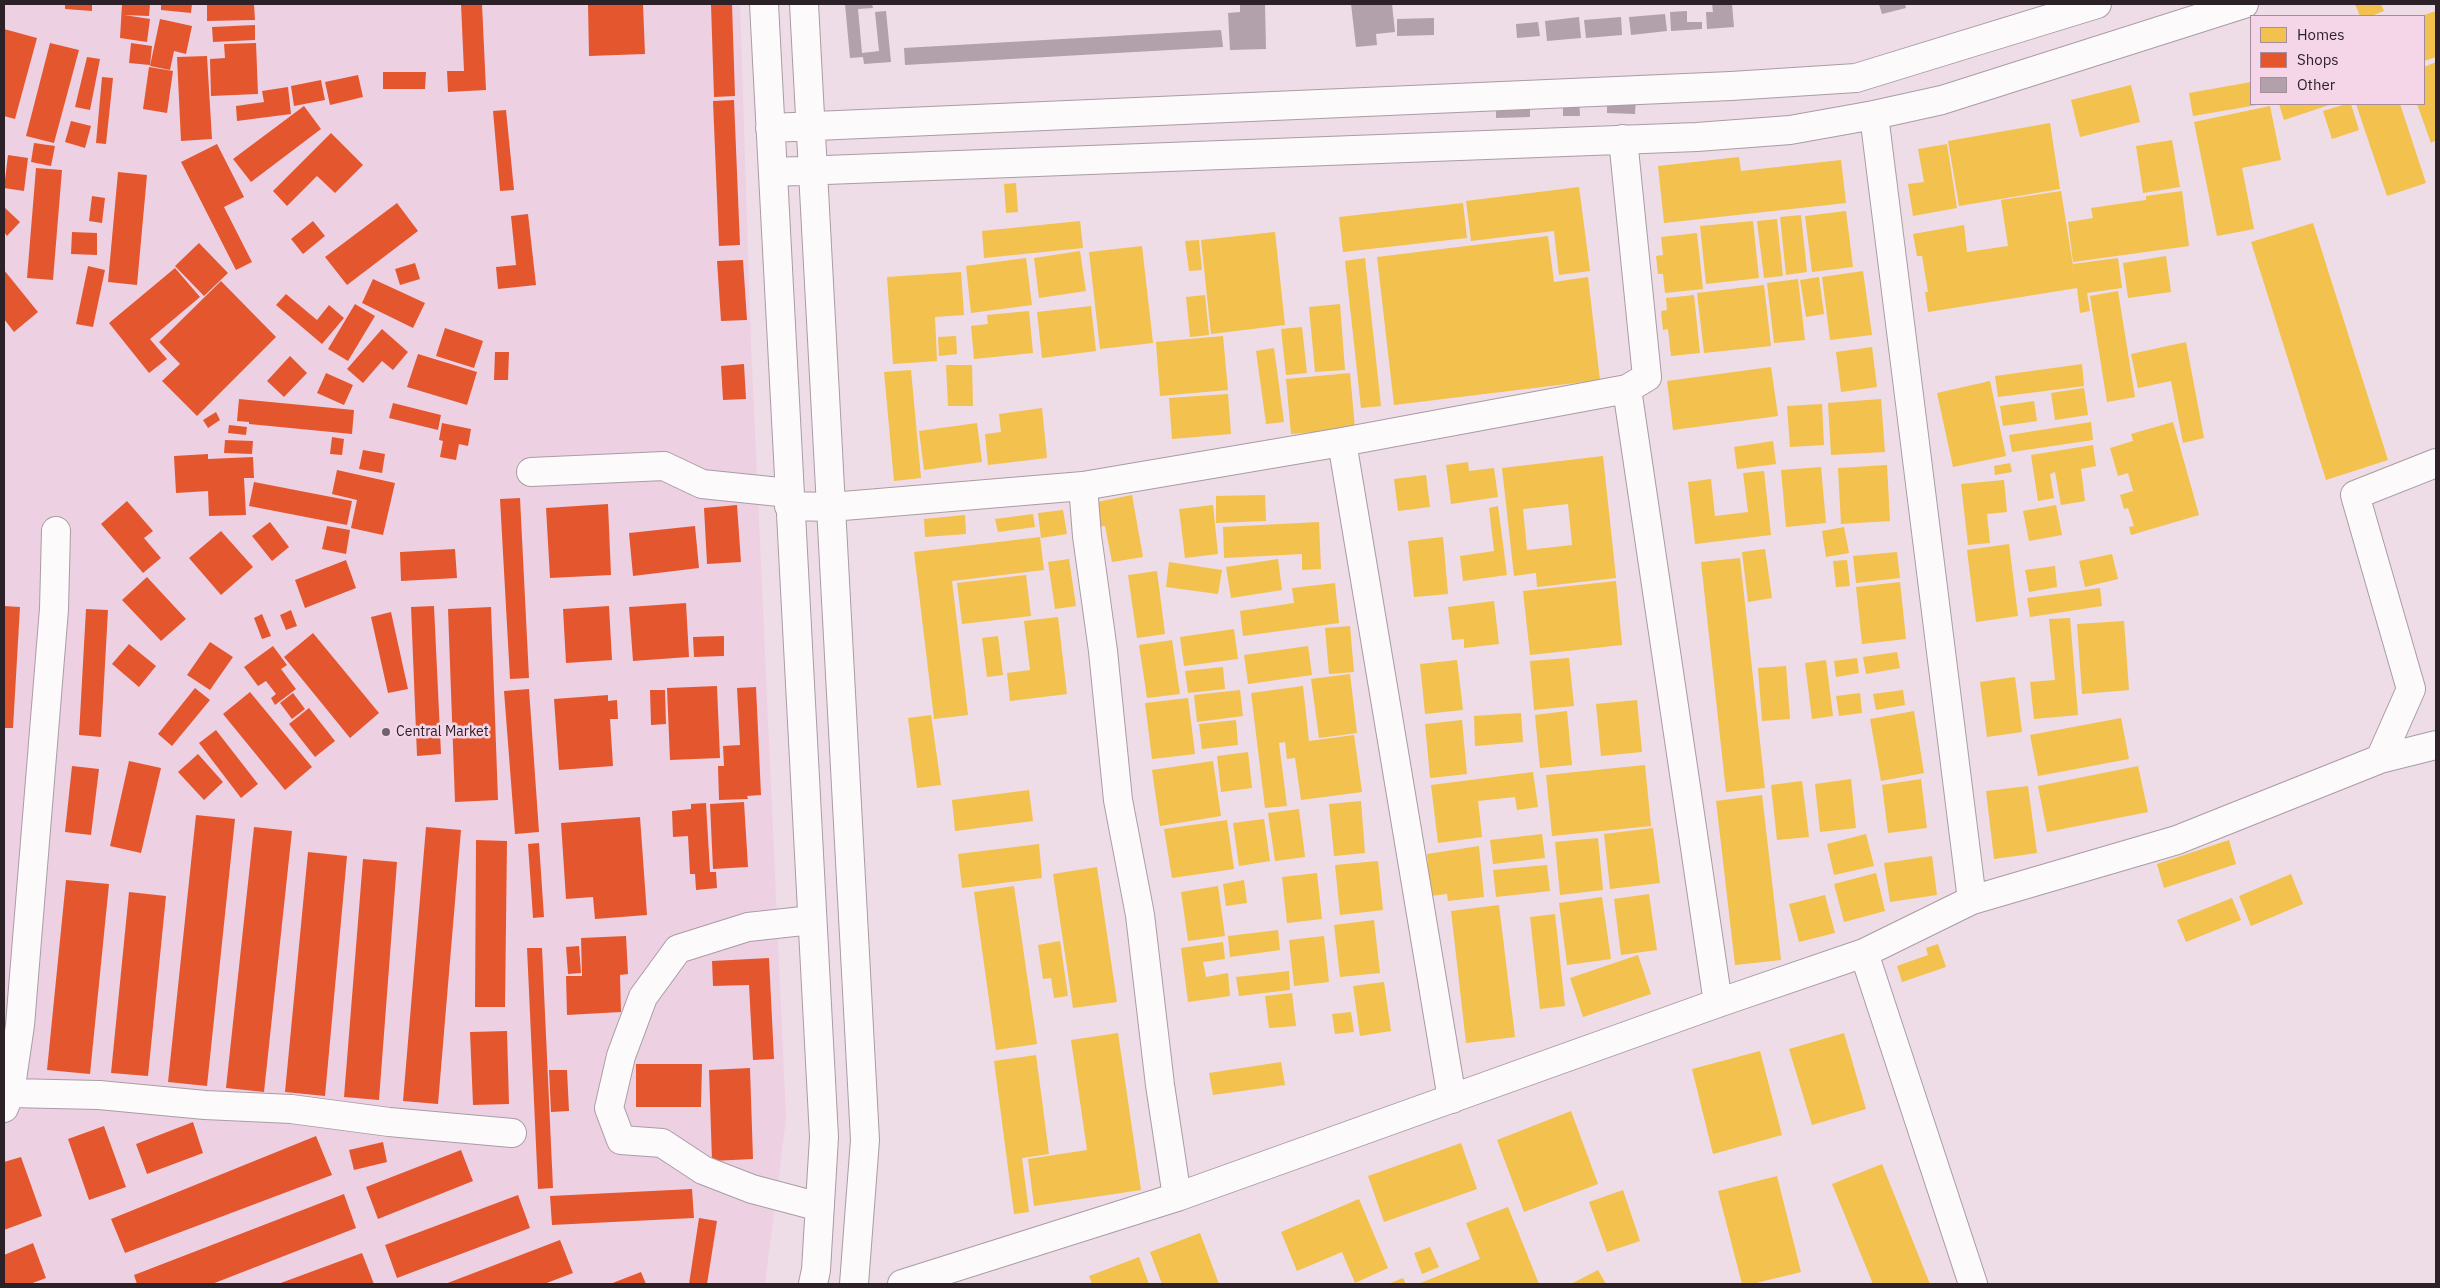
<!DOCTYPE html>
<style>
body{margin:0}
#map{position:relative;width:2440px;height:1288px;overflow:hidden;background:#eedce7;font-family:"IBM Plex Sans",sans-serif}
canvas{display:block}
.frame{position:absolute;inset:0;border:5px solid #2d2128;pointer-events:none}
.legend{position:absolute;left:2250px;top:15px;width:175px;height:90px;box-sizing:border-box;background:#f5d5e8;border:1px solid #a58d9b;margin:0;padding:6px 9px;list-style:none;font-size:15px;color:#2d2128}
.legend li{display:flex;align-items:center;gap:10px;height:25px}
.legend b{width:25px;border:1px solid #a58d9b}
</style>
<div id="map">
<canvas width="2440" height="1288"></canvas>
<div class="frame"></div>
<ul class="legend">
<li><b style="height:14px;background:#f2c14e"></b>Homes</li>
<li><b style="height:14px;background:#e4572e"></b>Shops</li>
<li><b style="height:14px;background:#b2a1ab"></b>Other</li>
</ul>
</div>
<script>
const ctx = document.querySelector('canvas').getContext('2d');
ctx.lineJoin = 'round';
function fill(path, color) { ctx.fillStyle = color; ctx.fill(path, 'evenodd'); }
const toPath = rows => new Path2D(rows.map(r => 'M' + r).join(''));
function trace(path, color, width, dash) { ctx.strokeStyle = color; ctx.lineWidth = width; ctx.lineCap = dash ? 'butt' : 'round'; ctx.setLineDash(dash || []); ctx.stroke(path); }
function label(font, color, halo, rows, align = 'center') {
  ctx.font = font + ' "IBM Plex Sans",sans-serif'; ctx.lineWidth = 5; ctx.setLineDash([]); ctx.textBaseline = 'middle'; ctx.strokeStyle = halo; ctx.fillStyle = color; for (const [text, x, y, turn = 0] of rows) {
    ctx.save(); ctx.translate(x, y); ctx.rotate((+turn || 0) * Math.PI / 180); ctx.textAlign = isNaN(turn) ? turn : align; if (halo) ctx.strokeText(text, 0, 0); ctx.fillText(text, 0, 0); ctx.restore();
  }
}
const built = toPath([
 [4,4,740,4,751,345,786,1119,765,1284,4,1284]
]);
const homes = toPath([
 [2355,4,2381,4,2384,11,2371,16,2360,16],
 [2436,11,2436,57,2424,61,2424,15],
 [2436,62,2436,140,2431,143,2417,104,2424,104,2424,67],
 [2251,82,2251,104,2257,105,2193,116,2189,93],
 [2131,85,2140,122,2080,137,2071,100],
 [2279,104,2332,104,2284,120],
 [2346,104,2351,104,2359,130,2332,139,2323,111],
 [2356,104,2400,104,2426,183,2387,196],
 [2270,106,2281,160,2242,168,2254,229,2217,236,2194,122],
 [2050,123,2060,189,1959,206,1948,141],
 [2172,140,2180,187,2143,193,2136,146],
 [1947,144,1957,208,1913,216,1908,184,1924,182,1918,149],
 [1739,157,1741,171,1841,160,1846,203,1664,223,1658,166],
 [1016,183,1018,212,1006,213,1004,184],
 [1579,187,1590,271,1559,275,1554,231,1471,241,1466,201],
 [2061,191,2075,278,2073,264,2118,258,2122,288,2087,293,2090,311,2080,313,2077,288,1928,312,1925,292,1928,292,1922,256,1917,256,1913,234,1964,225,1967,252,2008,246,2001,200],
 [2182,191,2189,246,2073,262,2068,222,2093,218,2091,208,2146,200,2146,196],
 [1463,203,1467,238,1343,252,1339,217],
 [1846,211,1853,267,1812,272,1805,216],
 [1801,215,1807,272,1786,275,1780,217],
 [1777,219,1783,276,1764,278,1757,221],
 [1080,221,1083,248,984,258,982,231],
 [1753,221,1759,278,1706,284,1700,226],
 [2313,223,2388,460,2326,480,2251,242],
 [1275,232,1285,325,1211,334,1201,240],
 [1697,233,1703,289,1665,293,1663,274,1658,274,1656,256,1663,255,1661,237],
 [1548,236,1554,282,1588,277,1600,380,1394,405,1377,257],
 [1199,240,1202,270,1189,271,1185,241],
 [1142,246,1153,343,1100,349,1089,252],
 [1080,251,1086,291,1039,298,1034,258],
 [2166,256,2171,292,2128,298,2123,263],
 [1026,258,1032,305,971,313,966,266],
 [1365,258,1381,406,1361,408,1345,261],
 [1863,271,1872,335,1830,340,1822,277],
 [961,272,964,315,935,317,937,361,893,364,887,277],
 [1819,277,1824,314,1806,317,1800,280],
 [1798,279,1805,340,1774,343,1767,283],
 [1764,285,1771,346,1704,353,1697,293],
 [2118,291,2135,397,2107,402,2090,296],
 [1205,295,1209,335,1190,337,1186,297],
 [1694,295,1700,353,1671,356,1668,329,1663,330,1661,311,1667,310,1666,298],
 [1340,304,1345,370,1315,372,1309,307],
 [1091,306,1096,351,1042,358,1037,312],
 [1029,311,1033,353,974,359,971,326,988,324,987,315],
 [1302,327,1307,373,1286,375,1281,329],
 [956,336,957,354,939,356,938,337],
 [1223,336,1228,390,1160,396,1156,342],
 [2186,342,2204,438,2183,443,2171,381,2138,388,2131,354],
 [1872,347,1877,387,1841,392,1836,352],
 [1274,348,1284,422,1266,424,1256,351],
 [2082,364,2084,386,1998,397,1995,376],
 [946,365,972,365,973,406,948,406],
 [1771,367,1778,416,1673,430,1667,381],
 [911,370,921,478,894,481,884,372],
 [1350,373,1355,429,1291,434,1286,379],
 [1990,381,2006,456,1953,467,1937,393],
 [2084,388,2088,415,2055,420,2051,393],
 [1228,394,1231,434,1172,439,1169,398],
 [1881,399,1885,452,1831,455,1828,403],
 [2034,401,2037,421,2003,426,2000,406],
 [1822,404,1824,445,1790,447,1787,406],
 [1042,408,1047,458,988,465,985,434,1001,432,999,414],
 [2091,422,2093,440,2012,452,2009,435],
 [2173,422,2199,515,2131,535,2129,527,2134,526,2128,508,2124,509,2120,495,2133,491,2128,473,2118,476,2110,448,2133,441,2131,434],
 [977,423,982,462,924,470,919,431],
 [1773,441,1776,464,1737,469,1734,447],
 [2093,445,2096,466,2081,469,2085,501,2061,505,2055,472,2050,474,2054,498,2038,501,2031,455],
 [1603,456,1616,578,1537,587,1536,573,1514,576,1502,468],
 [1568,504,1572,545,1527,550,1523,509],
 [1468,462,1469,471,1494,468,1498,497,1451,504,1446,465],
 [2010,463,2012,472,1995,475,1994,466],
 [1887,465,1890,521,1841,524,1838,468],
 [1821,467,1826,523,1786,527,1781,470],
 [1764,471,1771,535,1695,544,1688,482,1711,479,1715,516,1748,512,1743,473],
 [1426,475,1430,507,1398,511,1394,479],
 [2004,480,2007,512,1987,514,1990,543,1968,545,1961,484],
 [1132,495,1143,557,1112,562,1105,526,1097,527,1092,503],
 [1265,495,1266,521,1216,523,1216,496],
 [1213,505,1218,554,1185,558,1179,509],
 [2056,505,2062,535,2029,541,2023,511],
 [1498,506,1507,575,1463,581,1460,556,1494,551,1489,508],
 [1063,510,1067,534,1041,538,1038,513],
 [1033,514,1035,527,998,532,995,519],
 [965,515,966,534,925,537,924,519],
 [1319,522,1321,569,1302,570,1302,554,1224,558,1223,527],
 [1844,527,1849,553,1826,557,1822,531],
 [1040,537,1044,570,952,581,968,715,934,719,914,552],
 [1443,537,1448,594,1414,597,1408,541],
 [2009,544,2018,616,1976,622,1967,550],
 [1765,549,1772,598,1748,602,1742,552],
 [1897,552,1900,578,1856,583,1853,556],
 [2112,554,2118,579,2085,587,2079,561],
 [1740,558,1765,788,1726,792,1701,562],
 [1069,559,1076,606,1055,609,1048,562],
 [1278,559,1282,590,1231,598,1226,567],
 [1847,560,1850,586,1836,587,1833,561],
 [1169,562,1222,570,1218,594,1166,587],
 [2055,566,2057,587,2029,592,2025,570],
 [1157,571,1165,634,1137,638,1128,575],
 [1026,575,1031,616,962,624,957,583],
 [1616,581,1622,645,1530,655,1523,591],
 [1900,582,1906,639,1862,644,1856,587],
 [1335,583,1339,623,1243,636,1240,611,1294,603,1292,588],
 [2100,588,2102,606,2030,617,2027,598],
 [1494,601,1499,644,1464,648,1464,639,1452,640,1448,607],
 [1058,617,1067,694,1010,701,1007,673,1030,670,1024,621],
 [2070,618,2078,715,2034,719,2030,682,2055,680,2049,619],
 [2124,621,2129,690,2082,694,2077,624],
 [1350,626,1354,672,1329,674,1325,628],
 [1234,629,1238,659,1184,666,1180,637],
 [998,636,1003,675,987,677,982,638],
 [1172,640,1180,694,1147,698,1139,645],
 [1308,646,1312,675,1248,684,1244,655],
 [1897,652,1900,668,1866,674,1863,657],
 [1569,658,1574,706,1534,710,1530,661],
 [1857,658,1859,673,1836,677,1834,661],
 [1457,660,1463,710,1425,714,1420,664],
 [1826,660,1833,716,1812,719,1805,663],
 [1786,666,1790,719,1762,721,1758,668],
 [1223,667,1225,689,1188,693,1185,671],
 [1350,674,1357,733,1319,738,1311,679],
 [2015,677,2022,732,1987,737,1980,682],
 [1303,686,1309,741,1354,735,1362,792,1301,800,1295,758,1287,759,1285,742,1279,743,1287,806,1265,808,1251,693],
 [1240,690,1243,716,1197,722,1194,695],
 [1903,690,1905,705,1876,710,1873,694],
 [1860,693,1862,713,1839,716,1836,696],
 [1188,698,1195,754,1152,759,1145,703],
 [1637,700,1642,752,1601,756,1596,704],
 [1567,711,1572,765,1540,768,1535,715],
 [1914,711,1924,773,1881,781,1870,719],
 [1521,713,1523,742,1475,746,1474,716],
 [931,715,941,785,917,788,908,718],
 [2121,718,2129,759,2038,776,2030,735],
 [1236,720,1238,745,1202,749,1199,724],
 [1462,720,1467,774,1430,778,1425,724],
 [1248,752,1252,788,1221,792,1217,756],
 [1213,761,1221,816,1160,826,1152,770],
 [1645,765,1651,826,1552,836,1546,775],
 [2138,766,2148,812,2047,832,2038,786],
 [1533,772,1538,807,1517,810,1515,797,1478,801,1482,837,1438,843,1431,785],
 [1851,779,1856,828,1820,832,1815,784],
 [1921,779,1927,828,1888,833,1882,785],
 [1802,781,1809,837,1777,840,1771,785],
 [2028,786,2037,853,1994,859,1986,791],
 [1029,790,1033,821,955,831,952,800],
 [1762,795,1781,960,1735,965,1716,801],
 [1361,801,1365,853,1334,856,1329,804],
 [1299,809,1305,857,1275,861,1268,813],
 [1264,819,1270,861,1239,866,1233,823],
 [1227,820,1234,869,1172,878,1164,829],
 [1653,828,1660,883,1610,889,1604,834],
 [1542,834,1545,858,1493,864,1490,840],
 [1866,834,1874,866,1834,875,1827,844],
 [1598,838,1603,890,1560,895,1555,842],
 [2229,840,2236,864,2164,888,2157,864],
 [1039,844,1042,878,962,888,958,854],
 [1479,846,1484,897,1448,901,1447,894,1431,896,1427,854],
 [1932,856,1937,895,1890,902,1884,863],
 [1378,861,1383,910,1340,915,1335,865],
 [1547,865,1550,891,1496,897,1493,870],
 [1097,867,1117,1002,1073,1008,1053,874],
 [1317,873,1322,919,1287,923,1282,877],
 [1876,873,1885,911,1844,922,1834,884],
 [2291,874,2303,904,2251,926,2239,896],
 [1244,880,1247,903,1226,906,1223,884],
 [1014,886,1037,1044,996,1050,974,892],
 [1218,886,1225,936,1188,941,1181,892],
 [1649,894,1657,950,1621,955,1614,899],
 [1825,895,1835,933,1799,942,1789,904],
 [1602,897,1611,959,1567,965,1559,903],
 [2232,898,2241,920,2186,942,2177,920],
 [1499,905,1515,1037,1466,1043,1451,911],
 [1555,914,1565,1006,1540,1009,1530,917],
 [1374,920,1380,973,1340,977,1334,925],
 [1278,930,1280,950,1230,957,1228,936],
 [1324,936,1329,982,1294,986,1289,940],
 [1060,941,1068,996,1054,998,1051,978,1043,979,1038,945],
 [1223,942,1225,959,1203,962,1206,977,1228,973,1230,996,1188,1002,1181,948],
 [1938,944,1946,967,1902,982,1897,966,1928,955,1926,948],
 [1638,955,1651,994,1583,1017,1570,978],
 [1289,971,1290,990,1239,996,1236,977],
 [1384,982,1391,1031,1360,1036,1353,986],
 [1292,993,1296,1026,1269,1028,1265,996],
 [1351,1012,1354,1032,1335,1034,1332,1014],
 [1118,1033,1141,1190,1034,1206,1028,1159,1087,1150,1071,1040],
 [1844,1033,1866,1109,1812,1125,1789,1049],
 [1760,1051,1782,1135,1713,1154,1692,1069],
 [1036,1055,1049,1154,1022,1158,1029,1212,1014,1214,994,1061],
 [1281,1062,1285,1085,1213,1095,1209,1073],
 [1571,1111,1598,1184,1524,1212,1497,1140],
 [1461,1143,1477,1189,1384,1222,1368,1176],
 [1882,1164,1930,1284,1873,1284,1832,1184],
 [1777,1176,1801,1272,1752,1284,1742,1284,1718,1191],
 [1623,1190,1640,1241,1607,1252,1589,1202],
 [1359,1199,1388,1268,1355,1283,1342,1252,1297,1271,1281,1232],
 [1508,1207,1539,1284,1418,1284,1480,1259,1466,1223],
 [1200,1233,1219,1284,1162,1284,1150,1252],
 [1430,1247,1439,1267,1422,1274,1414,1253],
 [1139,1257,1149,1284,1092,1284,1089,1276],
 [1598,1270,1606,1284,1571,1284],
 [1403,1278,1406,1284,1388,1284]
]);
const shops = toPath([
 [65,4,92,4,92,11,65,9],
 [122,4,150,4,149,16,124,15,150,19,147,42,120,38],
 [161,4,192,4,191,13,161,10],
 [207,4,254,4,255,20,207,21],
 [461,4,482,4,486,90,448,92,447,71,464,71],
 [588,4,643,4,645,54,589,56],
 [732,4,735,96,714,97,711,5],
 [160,19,192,26,186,54,174,51,170,70,150,66],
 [255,25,255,40,213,42,212,27],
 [4,29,37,38,15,119,4,116],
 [50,43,79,50,54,143,26,136],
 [131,43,152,46,150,65,129,63],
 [256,43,258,94,211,96,210,59,225,58,224,44],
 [207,56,212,139,181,141,177,57],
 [87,57,100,59,90,110,75,107],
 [149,67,173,71,167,113,143,109],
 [383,72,426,72,425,89,383,89],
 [358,75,363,97,330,105,325,82],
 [102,77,113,78,106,144,96,143],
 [321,80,325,100,294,106,291,86],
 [288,87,291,114,237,121,236,106,264,102,262,91],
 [734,100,740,245,719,246,713,101],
 [304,106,321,129,251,182,233,159],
 [506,110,514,190,500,191,493,111],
 [71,121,91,126,85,148,65,142],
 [331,133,363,165,335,193,317,176,287,206,273,191],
 [34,143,55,146,51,166,31,162],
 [217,144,244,197,224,207,252,262,236,270,181,162],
 [8,155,28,158,24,191,4,188],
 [36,168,62,170,53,280,27,278],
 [118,172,147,175,137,285,108,282],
 [92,196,105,198,102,223,89,221],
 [397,203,418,231,347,285,325,257],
 [4,207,20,222,7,236,4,232],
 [528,214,536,285,498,289,496,267,516,265,511,216],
 [313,221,325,236,303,254,291,239],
 [72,232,97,233,97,255,71,254],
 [199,243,228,273,204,296,175,266],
 [743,260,747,320,721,321,717,261],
 [415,263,420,279,400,285,395,269],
 [88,266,105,270,93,327,76,324],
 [175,268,200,297,150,339,167,359,149,373,109,323],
 [4,270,38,312,14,332,4,319],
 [373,279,425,303,413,328,362,303],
 [221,281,276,337,197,416,162,381,180,364,159,342],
 [286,294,317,320,329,305,344,318,322,344,276,305],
 [355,304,375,316,348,361,328,349],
 [445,328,483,341,474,368,436,356],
 [382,329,408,352,393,370,382,361,363,383,347,369],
 [495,352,509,352,508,380,494,380],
 [418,354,477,372,467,405,407,387],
 [290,356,307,373,284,397,267,381],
 [744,364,746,399,723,400,721,366],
 [326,373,353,385,344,405,317,393],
 [239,399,354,410,352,434,249,424,249,422,237,421],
 [393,403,441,415,438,430,389,418],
 [216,412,220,420,208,428,203,420],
 [442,423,471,429,468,446,459,444,456,460,440,457,443,441,439,440],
 [229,425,247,427,246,435,228,433],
 [332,437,344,439,342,455,330,454],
 [225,440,253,441,252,454,224,453],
 [363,450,385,454,382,473,359,469],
 [208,454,208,459,253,457,254,478,244,478,246,515,209,516,208,491,176,493,174,456],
 [337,470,395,483,383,535,351,528,357,500,332,494],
 [254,482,352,501,347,525,249,506],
 [520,498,529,678,510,679,500,499],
 [127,501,153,531,144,538,161,558,143,573,101,524],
 [608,504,611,575,550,578,546,508],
 [737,505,741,562,707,564,704,508],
 [270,522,289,547,272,561,252,536],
 [327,526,350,530,346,554,322,549],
 [695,526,699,568,633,576,629,533],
 [221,531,253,567,221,595,189,558],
 [455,549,457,578,401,581,400,552],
 [346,560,356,588,305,608,295,580],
 [147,577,186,619,161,641,122,600],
 [686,603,689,657,633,661,629,607],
 [4,606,20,607,13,728,4,728],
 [434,606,441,754,417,756,411,607],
 [609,606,612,660,566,663,563,609],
 [491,607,498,800,455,802,448,609],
 [86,609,108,610,101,737,79,735],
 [291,610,297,626,286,630,280,615],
 [391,612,408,689,388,693,371,617],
 [262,614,271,636,262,639,254,618],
 [313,633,379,713,350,738,284,657],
 [724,636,724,656,694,657,693,637],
 [210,642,233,657,210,690,187,675],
 [129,644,156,666,139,687,112,664],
 [273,646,287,665,281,669,296,689,275,705,271,698,276,694,266,681,258,686,244,667],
 [717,686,720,758,670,760,667,688],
 [756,687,761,795,747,796,748,799,719,800,718,766,724,766,723,746,740,745,737,688],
 [195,688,210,700,172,746,158,734],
 [529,689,539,832,515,834,504,691],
 [650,690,665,690,666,724,651,725],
 [250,692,312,767,285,790,223,714],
 [293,693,305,709,292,719,280,703],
 [608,695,608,701,617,700,618,719,610,719,613,766,559,770,554,699],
 [309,708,335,741,315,757,289,724],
 [216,730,258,784,241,798,199,743],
 [198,754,223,782,204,800,178,772],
 [129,761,161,768,141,853,110,846],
 [72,766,99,769,91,835,65,832],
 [744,802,748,867,713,869,710,804],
 [706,803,710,872,716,872,717,888,696,890,695,874,690,874,688,836,673,837,672,811,691,809,691,804],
 [196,815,235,819,207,1086,168,1082],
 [640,817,647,915,595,919,593,897,566,899,561,823],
 [254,827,292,831,264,1092,226,1088],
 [426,827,461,830,438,1104,403,1101],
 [476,840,507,841,505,1007,475,1007],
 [539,843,544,917,533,918,528,844],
 [308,852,347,856,325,1096,285,1092],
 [363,859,397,862,379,1100,344,1097],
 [66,880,109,884,90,1074,47,1070],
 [129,892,166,896,148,1076,111,1073],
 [626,936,628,974,620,975,621,1012,567,1015,566,976,582,976,581,938],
 [579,946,581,973,568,974,566,947],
 [527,948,542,948,553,1188,538,1189],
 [769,958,774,1059,753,1060,749,985,713,986,712,961],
 [507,1031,509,1104,473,1105,470,1032],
 [636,1064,702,1064,701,1107,636,1107],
 [750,1068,753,1159,712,1161,709,1070],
 [549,1070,567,1070,569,1111,551,1112],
 [193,1122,203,1153,147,1174,136,1144],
 [104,1126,126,1187,89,1200,68,1139],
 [316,1136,332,1175,125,1253,111,1219],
 [383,1142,387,1162,354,1170,349,1150],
 [461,1150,473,1181,378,1219,366,1187],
 [21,1157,42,1216,4,1230,4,1162],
 [692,1189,694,1218,552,1225,550,1196],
 [344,1194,356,1228,212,1284,137,1284,134,1275],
 [518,1195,530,1228,397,1278,385,1245],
 [699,1218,717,1221,707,1284,689,1284],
 [560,1240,573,1273,544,1284,445,1284],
 [33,1243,46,1278,30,1284,4,1284,4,1255],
 [362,1253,374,1284,278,1284],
 [641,1272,646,1284,610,1284]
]);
const building = toPath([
 [845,4,872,4,873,8,858,9,862,53,879,51,875,12,886,11,891,62,864,64,863,57,850,58],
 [1240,4,1265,4,1266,49,1230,50,1228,13,1240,12],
 [1351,4,1392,4,1395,32,1376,34,1377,45,1356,47],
 [1712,4,1732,4,1734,27,1707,29,1706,12,1713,12],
 [1879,4,1905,4,1906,8,1882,14],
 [1687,11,1687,22,1702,22,1702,29,1671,31,1670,12],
 [1665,14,1667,31,1631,35,1629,17],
 [1579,17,1581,38,1547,41,1545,21],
 [1621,17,1622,35,1586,38,1584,20],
 [1434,18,1434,35,1397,36,1397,19],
 [1538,22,1540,36,1517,38,1516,24],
 [1221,30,1223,47,905,65,904,48],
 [1563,96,1579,96,1580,116,1563,116],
 [1607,96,1636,97,1635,114,1607,113],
 [1530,98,1530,117,1496,118,1496,99]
]);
const minor = toPath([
 [764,4,824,1137,816,1270,813,1284],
 [804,4,865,1140,854,1284],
 [1874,115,1972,900],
 [770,128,1731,86,1856,78,2097,4],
 [773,172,1697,137,1790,130,1874,115,1942,100,2244,4],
 [1627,389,1718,1003],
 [1342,442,1452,1099],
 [531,472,664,466,702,484,789,493],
 [1083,486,1087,536,1103,651,1118,800,1140,915,1160,1085,1177,1197],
 [789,506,831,507,1083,486,1342,442,1627,389,1647,377,1623,139],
 [2380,759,2436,745],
 [812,920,748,927,678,949,643,997,621,1056,609,1108,621,1140,662,1143,703,1170,752,1189,820,1207],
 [1864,953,1973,1284],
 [10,1093,99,1095,205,1105,291,1109,389,1122,512,1133],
 [4,1108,10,1093,20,1025,54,609,56,531],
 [902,1284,1177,1197,1718,1003,1864,953,1972,900,2177,840,2380,759,2411,689,2355,495,2436,463]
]);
const markers = [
 [386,732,5,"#71626b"]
];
const poiNames = [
 ["Central Market",396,732]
];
fill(built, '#eed0e3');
fill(homes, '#f2c14e');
fill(shops, '#e4572e');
fill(building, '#b2a1ab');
trace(minor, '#a99ca4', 30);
trace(minor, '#fcfafb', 28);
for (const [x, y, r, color] of markers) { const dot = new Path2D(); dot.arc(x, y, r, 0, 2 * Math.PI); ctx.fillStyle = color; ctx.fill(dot); trace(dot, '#f5d5e8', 2); }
label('14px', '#2d2128', '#f5d5e8', poiNames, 'left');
</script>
